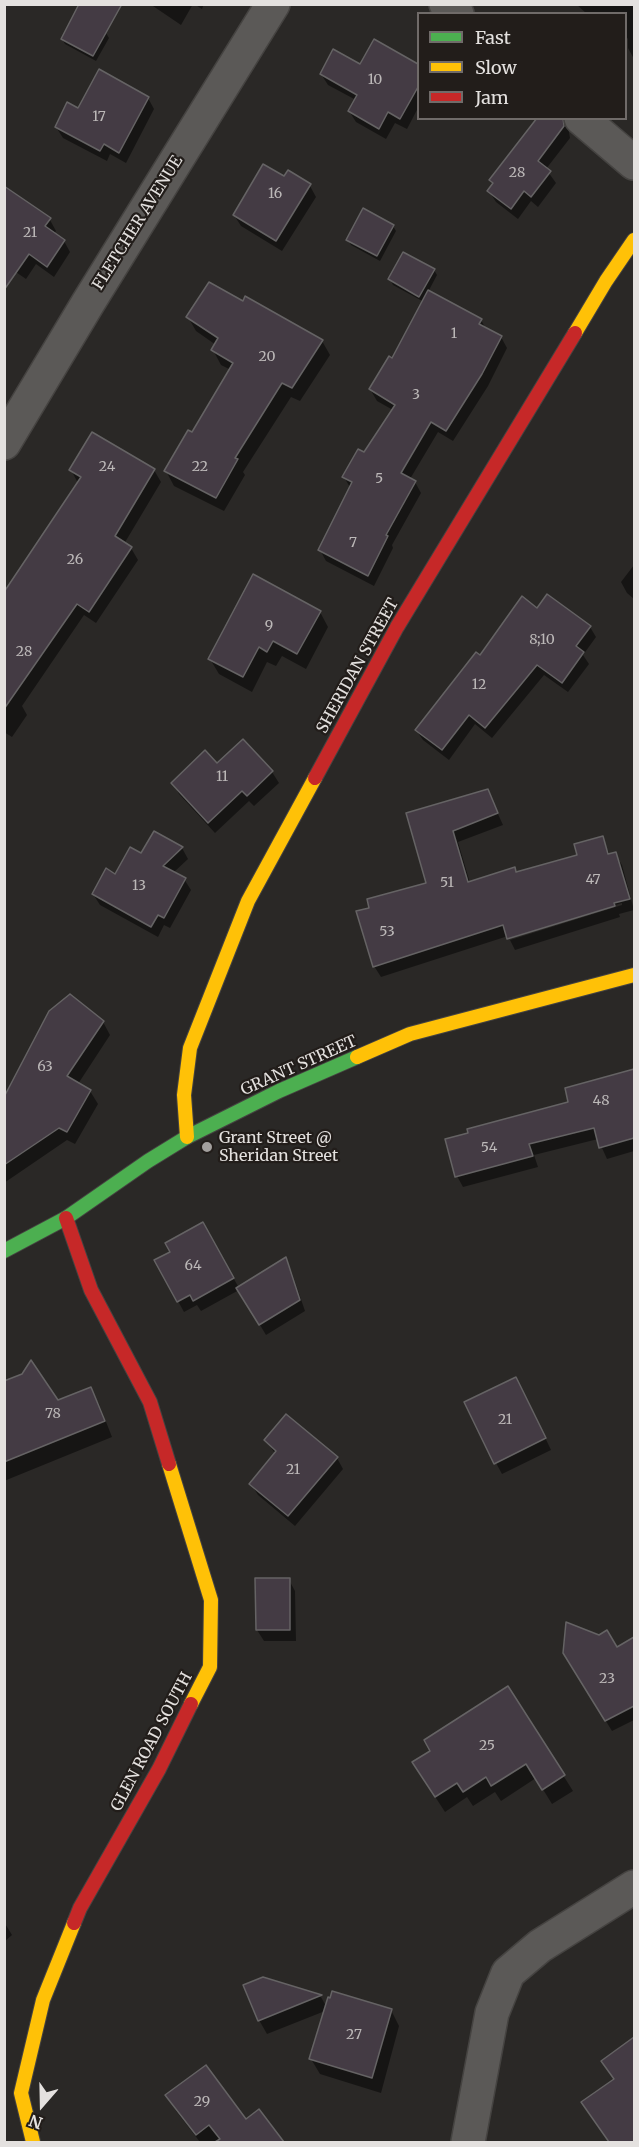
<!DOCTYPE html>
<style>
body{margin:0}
#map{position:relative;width:639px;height:2147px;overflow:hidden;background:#2a2826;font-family:Merriweather,serif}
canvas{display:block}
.frame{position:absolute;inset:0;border:6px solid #e4e1df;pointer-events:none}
.legend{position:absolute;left:417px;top:12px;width:210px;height:108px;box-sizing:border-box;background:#221d1a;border:2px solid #706b69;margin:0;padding:8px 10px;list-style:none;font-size:18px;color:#e4e1df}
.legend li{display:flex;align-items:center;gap:12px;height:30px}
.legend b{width:30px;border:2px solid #706b69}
.north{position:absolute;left:12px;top:2075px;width:60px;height:60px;-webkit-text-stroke:4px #221d1a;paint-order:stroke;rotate:200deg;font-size:16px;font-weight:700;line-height:24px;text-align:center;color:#e4e1df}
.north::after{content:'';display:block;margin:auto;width:21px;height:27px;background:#e4e1df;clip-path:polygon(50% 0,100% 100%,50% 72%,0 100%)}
</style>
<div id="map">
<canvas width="639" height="2147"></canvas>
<div class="frame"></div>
<ul class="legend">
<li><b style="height:8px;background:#4caf50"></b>Fast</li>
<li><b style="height:8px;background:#ffc107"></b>Slow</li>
<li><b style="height:8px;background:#c62828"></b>Jam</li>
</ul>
<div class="north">N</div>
</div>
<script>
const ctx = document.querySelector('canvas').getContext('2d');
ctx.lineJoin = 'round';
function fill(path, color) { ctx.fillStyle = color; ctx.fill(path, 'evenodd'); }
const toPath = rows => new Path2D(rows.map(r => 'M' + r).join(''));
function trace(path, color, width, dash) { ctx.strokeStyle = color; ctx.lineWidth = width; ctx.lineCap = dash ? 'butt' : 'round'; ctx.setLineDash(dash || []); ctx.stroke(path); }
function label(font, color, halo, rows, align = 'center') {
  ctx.font = font + ' Merriweather,serif'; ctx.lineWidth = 4.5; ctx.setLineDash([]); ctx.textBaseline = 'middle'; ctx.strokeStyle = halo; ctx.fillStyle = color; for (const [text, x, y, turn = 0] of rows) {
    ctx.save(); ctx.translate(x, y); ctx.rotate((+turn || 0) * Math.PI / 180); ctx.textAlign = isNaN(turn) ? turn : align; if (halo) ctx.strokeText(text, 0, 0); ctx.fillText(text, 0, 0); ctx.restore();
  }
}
const shadow = toPath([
 [150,4,193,4,181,25],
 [194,4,204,4,202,9],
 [576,4,634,4,634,59,628,48,628,39,626,36,626,14,587,14],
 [106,33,109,38,96,61,65,44,62,39],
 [375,41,418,66,418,108,407,129,395,123,386,139,356,122,349,111,356,100,328,85,321,74,360,66],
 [148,98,154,109,126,163,110,154,107,161,63,138,56,127,79,110],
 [539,118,572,118,568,127,570,138,546,169,556,183,538,207,531,201,518,219,496,202,489,191,494,185,491,180],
 [310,186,316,197,282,251,241,226,234,215],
 [50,220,56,231,54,234,64,241,70,252,54,277,36,264,26,279,4,264],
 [393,226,396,231,380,261,351,245,348,240],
 [434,270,437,275,428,292,481,320,486,329,501,337,507,348,488,386,453,441,438,432,410,479,415,482,421,493,392,545,393,548,374,586,326,561,320,550,351,489,344,477,364,454,393,410,377,401,370,389,393,360,424,302,393,285,390,279],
 [244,303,322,341,330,355,300,401,291,397,243,472,245,475,224,511,174,486,166,471,192,434,231,370,221,365,213,350,216,345,196,331,188,317],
 [71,470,154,470,161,482,124,544,131,548,138,560,96,623,84,615,22,706,27,715,12,737,4,732,4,595,78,483],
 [634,565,634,599,627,593,621,582],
 [537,610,590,627,596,637,583,655,589,664,568,692,544,675,492,738,475,724,449,760,423,740,416,730,480,657],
 [320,612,328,627,306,669,282,656,276,666,267,662,252,692,219,674,210,659],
 [243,741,272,772,279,783,254,806,249,801,215,833,179,794,173,783,217,765],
 [487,790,503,825,458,842,470,883,516,873,579,856,602,838,610,855,615,854,622,865,634,910,619,914,620,917,515,950,510,940,622,905,622,903,509,937,509,939,508,936,381,977,374,966,371,909,428,884,408,814],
 [154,833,182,848,188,859,173,873,184,879,191,890,170,928,164,925,158,937,100,905,93,894,142,855],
 [103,1022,110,1035,78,1084,90,1091,98,1104,75,1144,67,1140,4,1183,4,1110],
 [634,1070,634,1151,607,1159,598,1139,534,1155,538,1167,463,1187,457,1176,570,1103,567,1089],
 [203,1224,239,1288,285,1259,291,1270,305,1311,266,1335,239,1290,201,1311,197,1305,184,1312,156,1261,172,1252],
 [4,1383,58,1402,90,1389,99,1404,112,1437,4,1481],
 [522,1389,551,1450,502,1474,496,1463],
 [266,1440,337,1458,343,1469,295,1526,258,1495,251,1484,276,1455],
 [289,1580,295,1591,296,1641,264,1641,257,1630],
 [634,1647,634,1720,612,1731,571,1664,616,1649],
 [508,1688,573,1791,552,1804,536,1778,501,1801,495,1792,473,1806,467,1797,445,1812,423,1778,432,1752],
 [4,1922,12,1935,4,1942],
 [263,1978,321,1997,326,2006,391,2010,399,2026,381,2093,320,2074,311,2059,325,2011,267,2034,259,2020],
 [634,2039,634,2142,609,2142,583,2103,615,2080,603,2061],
 [167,2096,246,2121,259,2111,283,2142,221,2142,219,2139,215,2142,200,2142,176,2111]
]);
const building = toPath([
 [79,4,122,4,93,56,61,39,79,4],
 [374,39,418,64,418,87,400,119,388,112,379,129,348,111,357,95,320,74,333,49,360,64,374,39],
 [99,69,149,97,119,153,104,144,100,151,55,127,67,102,78,108,99,69],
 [537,118,563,118,564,126,538,161,551,171,531,197,524,191,511,209,487,191,493,183,489,180,537,118],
 [263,164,284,176,288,170,311,184,276,241,233,215,263,164],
 [4,186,51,218,45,226,65,240,47,267,29,254,4,290,4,186],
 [363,208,394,225,377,256,346,240,363,208],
 [403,252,435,269,419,297,388,279,403,252],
 [209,282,243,301,245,296,323,340,292,388,282,383,235,458,238,459,216,498,164,471,188,430,192,432,233,363,211,350,218,338,186,317,209,282],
 [428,290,482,319,479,324,502,336,482,374,446,431,431,422,401,473,416,481,386,535,388,536,368,576,318,550,352,482,342,477,358,449,364,452,395,405,369,389,389,356,392,358,428,290],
 [92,432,155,469,115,536,132,547,89,612,77,604,4,709,4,592,81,477,69,470,92,432],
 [253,574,321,611,297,654,273,641,267,652,259,647,243,677,208,659,253,574],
 [547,594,591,626,576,646,584,652,562,683,537,665,485,728,469,715,442,750,415,730,476,652,480,655,522,596,537,608,547,594],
 [243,739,273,771,247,796,242,791,208,823,171,783,205,750,217,763,243,739],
 [488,789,498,813,453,831,468,882,515,867,516,872,577,855,574,844,603,836,608,854,616,852,630,899,614,903,615,906,507,939,503,925,373,967,356,911,369,908,367,899,426,883,406,813,488,789],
 [154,831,183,847,163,866,186,878,164,918,158,915,151,927,92,894,106,868,115,874,130,847,141,853,154,831],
 [70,994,104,1021,67,1076,91,1090,67,1132,59,1128,4,1165,4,1097,49,1011,70,994],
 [634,1069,634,1138,599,1148,594,1128,529,1144,533,1156,455,1177,445,1139,468,1133,467,1129,568,1102,565,1088,634,1069],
 [203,1222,234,1278,193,1301,190,1295,177,1302,154,1260,170,1252,165,1243,203,1222],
 [286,1257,300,1300,259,1325,236,1288,286,1257],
 [31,1360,58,1400,91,1387,105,1421,4,1462,4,1381,22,1374,31,1360],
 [516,1377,546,1438,494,1464,464,1402,516,1377],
 [286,1414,338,1457,288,1516,249,1484,276,1451,264,1440,286,1414],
 [255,1578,290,1578,290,1630,256,1630,255,1578],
 [566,1622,599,1635,607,1630,617,1647,634,1637,634,1706,605,1721,563,1653,566,1622],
 [508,1686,565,1775,542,1790,526,1764,491,1786,486,1777,463,1792,457,1783,435,1797,412,1762,430,1751,424,1740,508,1686],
 [263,1977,322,1995,258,2021,243,1985,263,1977],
 [332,1991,392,2009,372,2078,309,2059,328,1997,330,1998,332,1991],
 [634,2037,634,2142,609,2142,581,2102,614,2079,601,2061,634,2037],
 [206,2065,246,2119,259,2109,284,2142,215,2142,220,2139,209,2125,196,2135,165,2095,206,2065]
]);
const street = toPath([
 [446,4,457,14],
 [581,118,634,163],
 [4,443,88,303,273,4],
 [468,2142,492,2013,508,1973,540,1946,634,1887]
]);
const fast = toPath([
 [4,1251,66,1218,148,1161,187,1137,279,1091,357,1057]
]);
const slow = toPath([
 [575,333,606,281,634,240],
 [357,1057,410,1034,634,975],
 [187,1137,184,1095,190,1048,248,901,315,778],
 [169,1464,211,1600,210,1667,191,1704],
 [33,2142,21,2093,43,2000,74,1923]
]);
const jam = toPath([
 [315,778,397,627,575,333],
 [66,1218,91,1290,150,1402,169,1464],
 [74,1923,80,1908,159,1769,191,1704]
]);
const markers = [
 [207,1147,6,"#a3a09e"]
];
const numberNames = [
 ["10",375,80],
 ["17",99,117],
 ["28",517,173],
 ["16",275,194],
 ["21",30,233],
 ["1",454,334],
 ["20",267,357],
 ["3",416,395],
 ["24",107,467],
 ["22",200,467],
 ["5",379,479],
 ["7",353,543],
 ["26",75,560],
 ["9",269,626],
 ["8;10",542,640],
 ["28",24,652],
 ["12",479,685],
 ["11",222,777],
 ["47",593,880],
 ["51",447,883],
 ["13",139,886],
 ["53",387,932],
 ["63",45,1067],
 ["48",601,1101],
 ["54",489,1148],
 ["64",193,1266],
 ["78",53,1414],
 ["21",505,1420],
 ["21",293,1470],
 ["23",607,1679],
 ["25",487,1746],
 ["27",354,2035],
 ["29",202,2102]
];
const streetNames = [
 ["FLETCHER AVENUE",138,223,-58],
 ["SHERIDAN STREET",358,666,-61],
 ["GRANT STREET",299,1066,-24],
 ["GLEN ROAD SOUTH",152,1742,-62]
];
const poiNames = [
 ["Grant Street @",219,1138],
 ["Sheridan Street",219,1156]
];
fill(shadow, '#0007');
fill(building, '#443b44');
trace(building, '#656364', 1.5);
trace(street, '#454341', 36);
trace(fast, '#454341', 16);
trace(slow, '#454341', 16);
trace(jam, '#454341', 16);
trace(street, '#5b5957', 33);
trace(fast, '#4caf50', 14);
trace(slow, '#ffc107', 14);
trace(jam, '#c62828', 14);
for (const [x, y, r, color] of markers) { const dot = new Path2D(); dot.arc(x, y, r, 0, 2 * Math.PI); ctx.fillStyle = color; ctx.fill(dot); trace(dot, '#221d1a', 2); }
label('14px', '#bcb8b8', null, numberNames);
label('16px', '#e4e1df', '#221d1a', streetNames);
label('16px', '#e4e1df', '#221d1a', poiNames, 'left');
</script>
